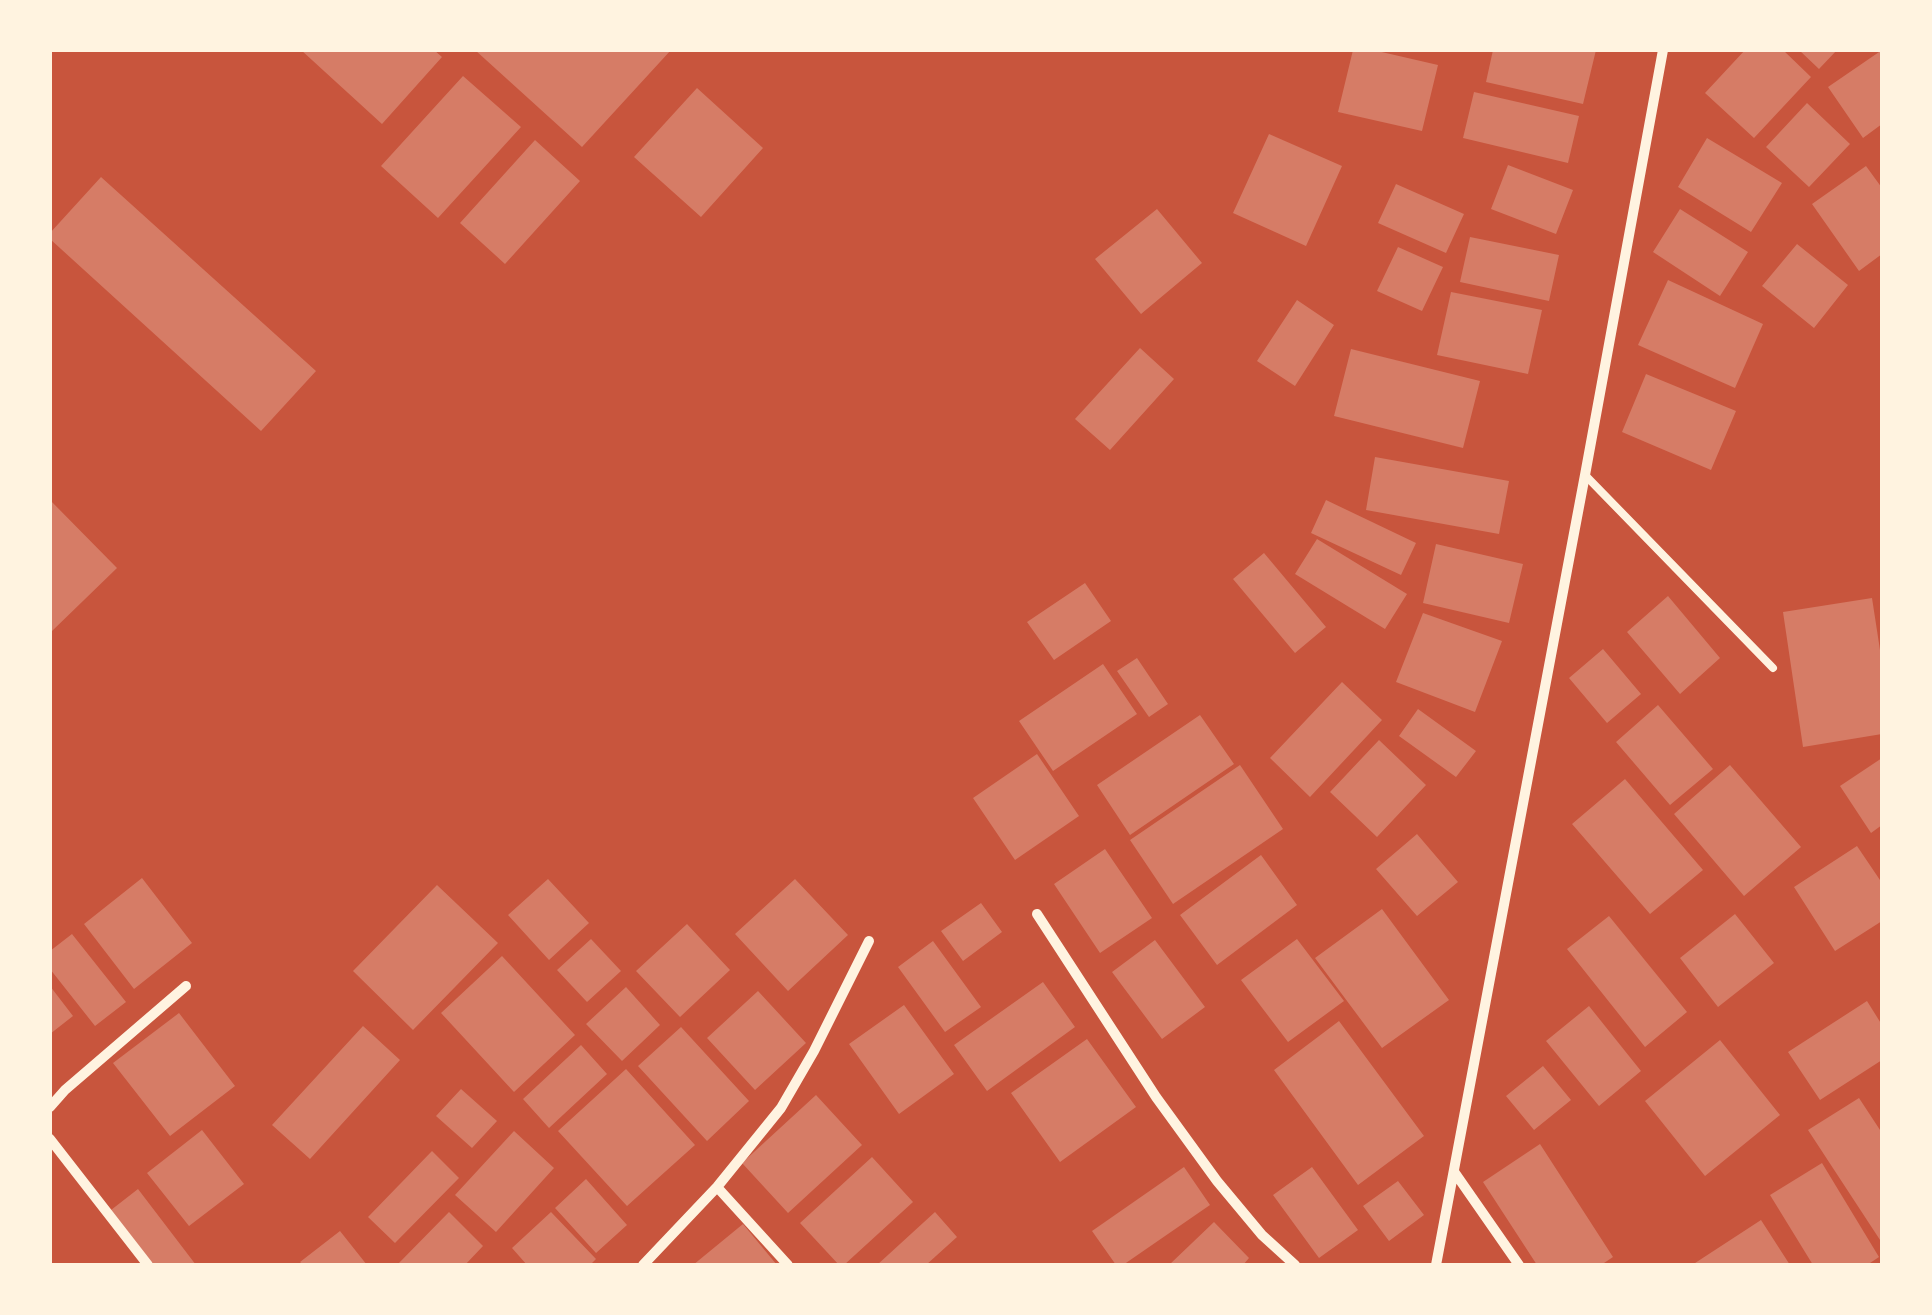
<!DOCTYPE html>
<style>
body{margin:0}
#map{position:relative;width:1932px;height:1315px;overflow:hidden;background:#c8553d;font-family:Mulish,sans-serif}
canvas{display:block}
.frame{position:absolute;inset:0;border:52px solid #fff3e0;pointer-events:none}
</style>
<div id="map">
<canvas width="1932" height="1315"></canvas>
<div class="frame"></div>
</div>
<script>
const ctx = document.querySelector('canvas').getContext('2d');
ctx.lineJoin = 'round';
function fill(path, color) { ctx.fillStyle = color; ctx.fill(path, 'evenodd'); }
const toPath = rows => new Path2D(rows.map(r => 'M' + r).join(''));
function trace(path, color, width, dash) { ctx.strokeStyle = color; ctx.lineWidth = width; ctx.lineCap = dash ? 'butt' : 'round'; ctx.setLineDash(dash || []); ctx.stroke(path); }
const building = toPath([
 [301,50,434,50,442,57,382,124],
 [475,50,671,50,582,147],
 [1353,50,1373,50,1438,65,1422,131,1338,112],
 [1493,50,1596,50,1583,104,1486,82],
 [1745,50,1783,50,1811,77,1754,138,1705,93],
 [1799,50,1837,50,1819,69],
 [1882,50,1882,124,1863,138,1828,87],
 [463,76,521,127,438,218,381,166],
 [697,88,763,148,701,217,634,157],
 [1474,92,1579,116,1568,163,1463,138],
 [1807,103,1850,144,1809,187,1766,147],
 [1269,134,1342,166,1306,246,1233,213],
 [1707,138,1782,183,1751,232,1678,187],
 [535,140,580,181,505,264,460,223],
 [1508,165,1573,190,1556,234,1491,209],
 [1866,166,1882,188,1882,254,1859,271,1812,204],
 [101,177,316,371,261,431,50,239,50,233],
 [1396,184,1464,214,1446,253,1378,223],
 [1157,209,1202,263,1141,314,1095,259],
 [1680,209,1748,252,1720,296,1653,252],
 [1470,237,1559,255,1549,301,1460,282],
 [1797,244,1848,285,1814,328,1762,286],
 [1398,247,1443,267,1422,311,1377,291],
 [1668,280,1763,324,1735,388,1638,345],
 [1451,292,1542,310,1528,374,1437,355],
 [1297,300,1334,325,1295,386,1257,361],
 [1140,348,1174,379,1110,450,1075,419],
 [1351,349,1480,381,1463,448,1334,416],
 [1646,374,1736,411,1711,470,1622,432],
 [1375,457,1509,481,1499,534,1366,510],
 [50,500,117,568,50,633],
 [1326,500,1416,543,1401,575,1311,533],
 [1317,539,1407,594,1385,629,1295,574],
 [1436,544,1523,564,1509,623,1423,603],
 [1264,553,1326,627,1295,653,1233,579],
 [1085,583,1111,621,1054,660,1027,622],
 [1668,596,1720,658,1680,694,1627,632],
 [1872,598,1882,663,1882,734,1803,747,1783,612],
 [1423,613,1502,641,1475,712,1396,682],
 [1603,649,1641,694,1607,723,1569,678],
 [1137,658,1168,704,1149,717,1117,671],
 [1103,664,1137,714,1053,771,1019,721],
 [1342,682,1382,720,1310,797,1270,758],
 [1658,705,1713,769,1670,805,1616,742],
 [1418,709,1476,751,1456,777,1399,736],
 [1200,715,1234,764,1130,835,1097,785],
 [1379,740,1426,785,1377,837,1330,792],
 [1037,754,1079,816,1015,860,973,798],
 [1882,758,1882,825,1871,833,1840,786],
 [1240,765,1283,829,1173,904,1130,840],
 [1730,765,1801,847,1744,896,1674,814],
 [1625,779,1703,870,1650,914,1572,824],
 [1417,834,1458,882,1417,916,1376,869],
 [1857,846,1882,883,1882,921,1835,951,1794,887],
 [1105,849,1152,918,1100,953,1054,884],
 [1261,855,1297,905,1217,965,1180,915],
 [142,878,192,943,134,989,84,924],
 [548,879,589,923,549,960,508,915],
 [795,879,848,935,788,991,735,934],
 [437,885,498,943,413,1030,353,971],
 [981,903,1002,932,963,961,941,931],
 [1382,909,1449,1000,1382,1048,1315,958],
 [1735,914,1774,963,1718,1007,1680,958],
 [1609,916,1687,1012,1645,1047,1567,949],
 [687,924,730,970,680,1017,636,971],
 [72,934,126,1002,95,1026,50,969,50,951],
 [591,939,621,971,587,1002,557,970],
 [1297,939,1344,1001,1288,1042,1241,980],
 [1155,940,1205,1007,1162,1039,1112,972],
 [933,941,981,1007,945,1032,898,967],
 [502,956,575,1035,514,1092,441,1013],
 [1043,982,1075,1027,987,1091,954,1045],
 [50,986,73,1016,50,1034],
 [626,987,660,1025,622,1061,586,1024],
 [758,991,806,1043,755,1090,707,1038],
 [1867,1001,1882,1025,1882,1060,1820,1100,1788,1052],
 [904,1005,954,1074,899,1114,849,1044],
 [1589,1006,1641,1071,1599,1106,1546,1041],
 [179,1013,235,1086,170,1136,113,1063],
 [1339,1021,1424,1136,1358,1185,1274,1070],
 [363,1026,400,1060,310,1159,272,1125],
 [681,1027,749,1101,707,1141,638,1066],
 [1087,1039,1136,1107,1060,1162,1011,1093],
 [1720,1040,1780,1115,1705,1176,1645,1101],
 [581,1045,607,1074,549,1128,523,1099],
 [1543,1066,1571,1100,1534,1130,1506,1096],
 [626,1069,695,1145,627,1206,558,1131],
 [461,1089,497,1121,472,1148,436,1116],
 [816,1095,862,1145,788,1213,742,1163],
 [1859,1098,1882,1133,1882,1243,1808,1130],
 [202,1130,244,1184,189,1226,147,1173],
 [514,1131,554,1168,496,1232,455,1195],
 [1540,1144,1613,1257,1601,1265,1537,1265,1483,1182],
 [432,1151,459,1178,395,1243,368,1217],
 [872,1157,913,1202,844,1265,839,1265,800,1223],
 [1822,1163,1879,1257,1867,1265,1813,1265,1770,1195],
 [1184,1167,1210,1205,1123,1265,1116,1265,1092,1231],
 [1312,1167,1358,1230,1319,1258,1273,1195],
 [586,1179,627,1225,596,1253,555,1208],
 [1398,1181,1424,1215,1389,1241,1363,1206],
 [138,1189,196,1265,154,1265,111,1210],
 [449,1212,483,1246,465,1265,397,1265],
 [551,1212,596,1259,590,1265,527,1265,512,1248],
 [935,1212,957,1237,926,1265,877,1265],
 [1761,1220,1790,1265,1692,1265],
 [1214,1222,1249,1258,1243,1265,1169,1265],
 [743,1224,777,1265,693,1265],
 [340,1231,367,1265,303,1265,300,1262]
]);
const service = toPath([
 [1585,475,1773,668]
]);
const minor = toPath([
 [1037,914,1156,1097,1217,1181,1262,1235,1295,1265],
 [50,1107,65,1090,186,986],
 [50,1139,148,1265],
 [1455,1173,1519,1265],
 [717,1187,788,1265],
 [643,1265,717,1187,781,1108,814,1051,869,941],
 [1436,1265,1585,475,1663,50]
]);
fill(building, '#d67c66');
trace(service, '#fff3e0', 8);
trace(minor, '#fff3e0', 10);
</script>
